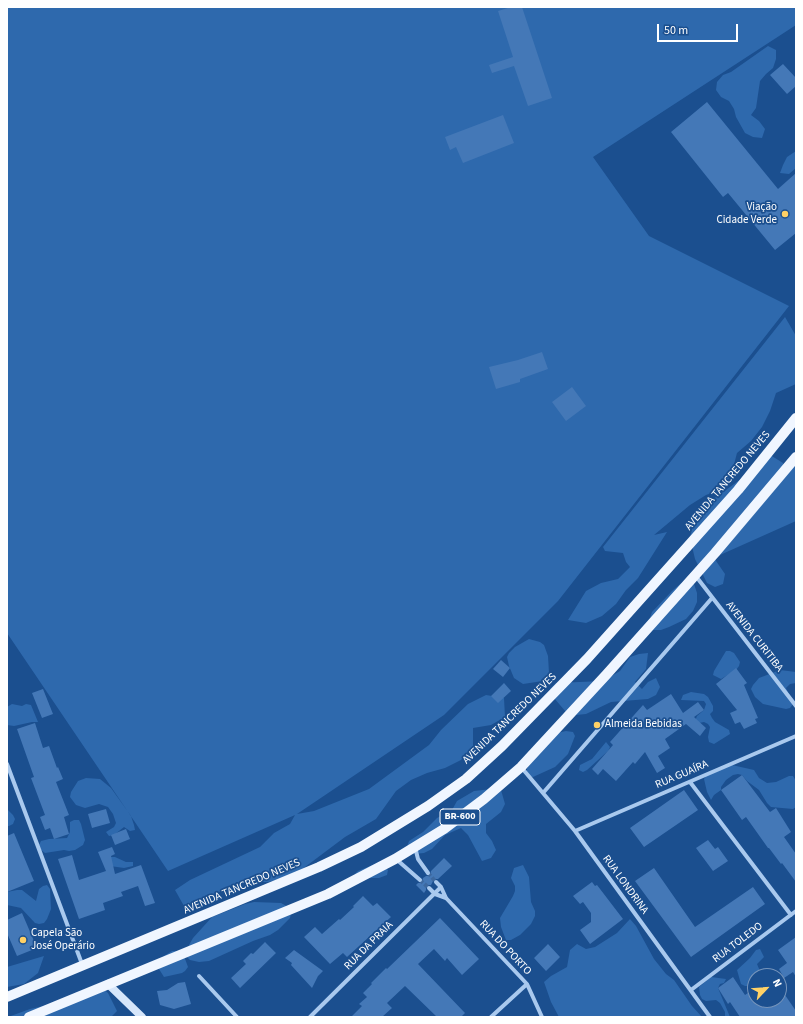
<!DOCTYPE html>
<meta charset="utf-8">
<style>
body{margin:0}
#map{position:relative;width:803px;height:1024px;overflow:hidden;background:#1b4f8f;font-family:"Source Sans 3",sans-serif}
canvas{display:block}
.frame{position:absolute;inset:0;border:8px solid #fff;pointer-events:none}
.north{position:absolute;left:747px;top:968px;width:40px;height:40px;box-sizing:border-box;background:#1b4f8f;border:1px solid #7695bc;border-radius:50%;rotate:64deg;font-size:11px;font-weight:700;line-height:16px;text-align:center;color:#fff}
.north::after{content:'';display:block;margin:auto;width:14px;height:18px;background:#ffd166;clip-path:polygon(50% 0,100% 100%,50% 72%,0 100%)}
.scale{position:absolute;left:657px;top:24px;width:81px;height:18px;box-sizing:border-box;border:2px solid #fff;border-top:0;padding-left:5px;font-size:12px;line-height:14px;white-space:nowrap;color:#fff;-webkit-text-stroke:3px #1b4f8f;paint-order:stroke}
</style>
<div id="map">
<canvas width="803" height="1024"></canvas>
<div class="frame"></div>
<div class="north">N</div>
<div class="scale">50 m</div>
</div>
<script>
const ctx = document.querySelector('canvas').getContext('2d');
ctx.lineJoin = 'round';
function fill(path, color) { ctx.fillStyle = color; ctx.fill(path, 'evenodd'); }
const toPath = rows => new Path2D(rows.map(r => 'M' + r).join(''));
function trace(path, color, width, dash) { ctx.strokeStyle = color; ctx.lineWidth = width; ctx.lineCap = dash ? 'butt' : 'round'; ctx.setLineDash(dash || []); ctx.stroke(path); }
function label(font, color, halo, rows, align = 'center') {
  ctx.font = font + ' "Source Sans 3",sans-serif'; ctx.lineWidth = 3.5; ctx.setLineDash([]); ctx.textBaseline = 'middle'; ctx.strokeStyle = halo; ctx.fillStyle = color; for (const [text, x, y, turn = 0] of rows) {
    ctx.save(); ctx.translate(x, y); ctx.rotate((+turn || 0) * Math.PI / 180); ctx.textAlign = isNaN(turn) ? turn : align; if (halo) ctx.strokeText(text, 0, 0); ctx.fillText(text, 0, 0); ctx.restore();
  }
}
const green = toPath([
 [7,7,796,7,796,25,593,157,649,236,789,306,558,601,444,715,297,814,314,811,369,789,429,745,441,730,468,704,486,695,504,698,505,717,491,725,473,728,473,746,461,760,445,768,427,773,411,780,396,791,376,819,345,837,301,870,285,878,268,882,250,882,233,884,202,902,184,906,175,890,190,880,260,847,274,833,290,824,295,815,168,871,7,633],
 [768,46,776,50,776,59,773,68,766,74,760,81,756,108,751,115,759,121,765,129,762,138,753,137,745,133,736,117,734,109,729,101,721,97,716,90,717,82,723,75,731,72],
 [796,151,796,168,789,174,780,173,783,165,787,157],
 [785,317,796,336,796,384,776,393,770,411,762,427,751,441,737,453,732,472,723,489,706,495,690,505,654,535,667,532,638,578,626,590,616,604,602,616,586,623,568,620,586,591,601,583,618,579,630,567,626,562,623,553,605,551,603,547],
 [767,453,783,463,784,466,712,549,714,558,725,574,723,584,715,587,707,583,695,559,690,538,692,529,703,515,707,507,712,500,741,479],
 [796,463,796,521,720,555],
 [688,580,694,584,697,593,697,602,693,611,686,619,669,627,661,630,652,630,649,621,652,612,672,591,680,584],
 [529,639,540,642,544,645,548,656,549,673,547,678,543,681,523,684,514,678,509,666,507,657,509,653,515,647],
 [726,651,730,651,734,653,740,662,739,666,736,670,721,679,713,675,714,671],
 [648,653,646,669,635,682,642,689,648,682,656,678,660,687,656,695,648,699,611,702,586,714,576,715,566,712,554,698,550,689,556,683,603,681,620,671,630,657,639,654],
 [780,670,796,672,796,683,790,684,786,688,793,704,790,708,786,709,763,704,755,697,751,689,753,685,759,678],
 [691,692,704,694,708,697,713,706,713,711,710,714,712,718,715,722,729,730,730,734,714,744,709,742,708,737,710,727,708,724,704,722,699,723,695,721,697,716,704,710,706,704,704,701,681,700,683,695],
 [12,704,22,706,26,704,31,705,38,722,32,722,14,726,7,725,7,707],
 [566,731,573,732,575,736,568,754,555,767,533,777,529,776,527,772,527,768,557,733],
 [606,742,610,747,608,751,587,770,583,772,579,770,580,765,592,759],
 [732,765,754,770,759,778,767,783,776,782,789,776,793,776,796,781,796,807,793,809,771,807,767,803,759,790,747,781,742,775,738,774,733,775,726,780,721,787,721,790,714,795,711,800,707,792,704,779,706,776],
 [86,778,100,779,111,788,131,816,134,825,135,830,130,831,124,827,114,835,109,836,106,832,114,827,116,823,113,814,108,807,99,804,85,808,76,805,70,797,71,792,78,781],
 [492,789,501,790,505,804,501,812,486,824,486,833,492,841,496,850,491,858,482,861,468,835,461,828,445,835,432,849,424,853,413,854,406,850,409,841,423,832,437,818,452,810,457,801,474,791],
 [7,809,13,815,15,819,13,824,9,826,7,826],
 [74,820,79,820,81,824,85,840,83,845,75,850,69,851,64,850,45,853,41,850,39,845,41,841,49,839,67,838,70,832,70,822],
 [110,857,115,857,126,862,133,862,133,866,124,868,110,866],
 [375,864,384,867,388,870,387,875,379,878,356,878,355,874,358,871],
 [523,865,529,877,531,902,535,911,535,916,531,924,520,935,511,940,506,940,501,927,500,918,513,896,515,891,515,886,511,878,514,868],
 [47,885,50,889,51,909,47,919,44,923,39,924,35,923,21,908,7,905,7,892,17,890,22,890,36,901,39,889,43,886],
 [254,902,281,903,292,909,290,918,278,930,270,935,253,941,209,961,199,962,190,960,184,954,193,938,212,917,245,904],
 [630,919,636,926,654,959,666,974,674,980,692,1006,702,1017,559,1017,551,1002,544,982,551,976,567,967,570,950,577,944,586,949,595,947,617,933],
 [760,949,764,957,757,964,762,976,755,976,755,986,745,986,741,984,737,970,750,958,756,950],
 [172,951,177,951,184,956,188,967,185,971,182,973,164,977,159,969,160,964,164,956],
 [44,956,38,973,24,984,7,987,7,967],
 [711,977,726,979,724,983,720,984,718,988,730,1017,725,1017,725,1012,720,1003,716,1000,706,1001,702,999,700,995,699,987],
 [101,987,108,993,117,1011,112,1016,102,1017,8,1017,30,1009,48,1005]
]);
const building = toPath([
 [511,7,522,7,552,98,528,106,514,66,492,73,489,65,513,57,498,11],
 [783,64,796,78,796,86,787,94,770,75],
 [707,102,778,189,796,173,796,233,775,250,728,193,723,197,671,132],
 [503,115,514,143,463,163,456,147,450,150,445,137],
 [542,352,548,369,520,379,520,382,496,389,489,367,518,360],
 [572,387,586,406,566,421,552,402],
 [501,660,510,668,503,677,493,669],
 [736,668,747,683,744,685,758,718,755,719,757,723,744,729,740,722,735,724,730,713,737,710,716,684],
 [504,683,511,691,498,703,491,696],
 [43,689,53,714,42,718,32,693],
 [671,694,683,713,698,702,704,710,694,717,706,728,700,736,686,724,665,739,670,748,658,756,665,768,657,773,645,752,635,764,633,762,616,781,603,769,598,775,592,769,613,745,610,742,643,705,647,710],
 [35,723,43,748,49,746,57,768,58,767,63,779,56,782,69,815,64,817,69,834,54,839,50,828,45,830,40,817,45,815,31,778,34,777,17,729],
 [742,775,770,812,776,808,791,832,784,837,796,854,796,882,782,863,781,864,769,848,768,848,746,817,742,820,721,790],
 [684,790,698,810,644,847,630,828],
 [106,809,110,823,92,828,88,814],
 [126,829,130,839,115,845,111,835],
 [14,833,34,881,7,892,7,836],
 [708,840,715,849,718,847,728,861,713,871,696,848],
 [112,847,115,854,111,856,115,874,141,865,155,903,145,906,138,886,121,892,123,896,103,903,105,910,79,919,58,859,72,855,79,880,106,871,98,852],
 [444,858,452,866,438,879,434,879,431,885,427,885,426,887,426,890,424,893,416,885,418,883,422,883,423,878,426,876,430,876,431,871],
 [654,868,695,927,753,887,765,904,691,957,635,881],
 [592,882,595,886,597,885,623,919,590,944,580,930,591,922,591,913,583,902,580,904,573,896],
 [363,896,373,906,377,903,391,917,347,957,343,953,330,964,304,937,315,927,322,934,339,919,340,920,354,907,353,906],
 [22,913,37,948,17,956,7,933,7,920],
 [440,918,479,959,462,975,447,958,445,961,434,949,418,964,465,1013,461,1017,437,1017,405,986,387,1003,392,1008,382,1017,351,1017,362,1006,359,1004,367,997,363,993,372,984,371,983,386,968,387,969],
 [796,937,796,977,793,972,784,978,779,969,787,963,778,950],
 [265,942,276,953,240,988,231,978,246,964,243,961,251,953,253,954],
 [548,944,560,957,546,971,534,958],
 [294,950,323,971,318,976,312,988,291,965,292,963,285,958],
 [733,977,745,995,755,988,755,1000,767,1000,771,1005,785,995,796,1011,796,1017,740,1017,730,1002,728,1004,718,988],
 [185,982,191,1004,174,1009,160,1005,157,991,167,990,178,983]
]);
const streetTunnel = toPath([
 [428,873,436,882],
 [420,880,429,888]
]);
const street = toPath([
 [695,575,796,706],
 [7,764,82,964],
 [521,767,575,831,710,1017],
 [690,782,791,915],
 [543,793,712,598],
 [575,831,796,736],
 [415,847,418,859,428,873],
 [396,859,420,880],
 [436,882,441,887,446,898,527,984,542,1017],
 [429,888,435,894,446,898],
 [199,976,237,1017],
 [691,990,796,911],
 [310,1017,441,887],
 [491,1017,527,984]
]);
const secondary = toPath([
 [108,984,142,1017]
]);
const primary = toPath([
 [7,997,319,867,361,847,428,806,466,779,502,746,587,659,738,490,796,418],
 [29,1017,328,894,395,859,444,829,484,799,521,767,606,675,715,553,796,457]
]);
const markers = [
 [785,214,4,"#ffd166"],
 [597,725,4,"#ffd166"],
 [23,940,4,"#ffd166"]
];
const shields = [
 [460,817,40]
];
const shieldNames = [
 ["BR-600",460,817]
];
const poiNames = [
 ["Viação",777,208,"right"],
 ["Cidade Verde",777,221,"right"],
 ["Almeida Bebidas",605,725],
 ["Capela São",31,934],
 ["José Operário",31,947]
];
const streetNames = [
 ["AVENIDA TANCREDO NEVES",728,481,-50],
 ["AVENIDA CURITIBA",754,637,52],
 ["AVENIDA TANCREDO NEVES",510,719,-44],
 ["RUA GUAÍRA",682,775,-23],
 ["RUA LONDRINA",625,885,54],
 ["AVENIDA TANCREDO NEVES",242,887,-23],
 ["RUA TOLEDO",738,943,-37],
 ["RUA DA PRAIA",369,946,-45],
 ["RUA DO PORTO",505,948,47]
];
fill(green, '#2e69ad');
fill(building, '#4478b7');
trace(streetTunnel, '#3d69a0', 4, [4, 2]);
trace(street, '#a9c9ee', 4);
trace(secondary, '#d6e6fa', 8);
trace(primary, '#f0f6ff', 10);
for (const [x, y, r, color] of markers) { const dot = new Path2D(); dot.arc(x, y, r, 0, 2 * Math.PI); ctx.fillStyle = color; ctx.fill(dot); trace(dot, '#1b4f8f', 1.5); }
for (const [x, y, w] of shields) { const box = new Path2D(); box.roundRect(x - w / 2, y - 8, w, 16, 3); ctx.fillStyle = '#1b4f8f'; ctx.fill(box); trace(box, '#fff', 1); }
label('bold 10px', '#fff', null, shieldNames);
label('11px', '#fff', '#1b4f8f', poiNames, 'left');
label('11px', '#fff', '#1b4f8f', streetNames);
</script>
